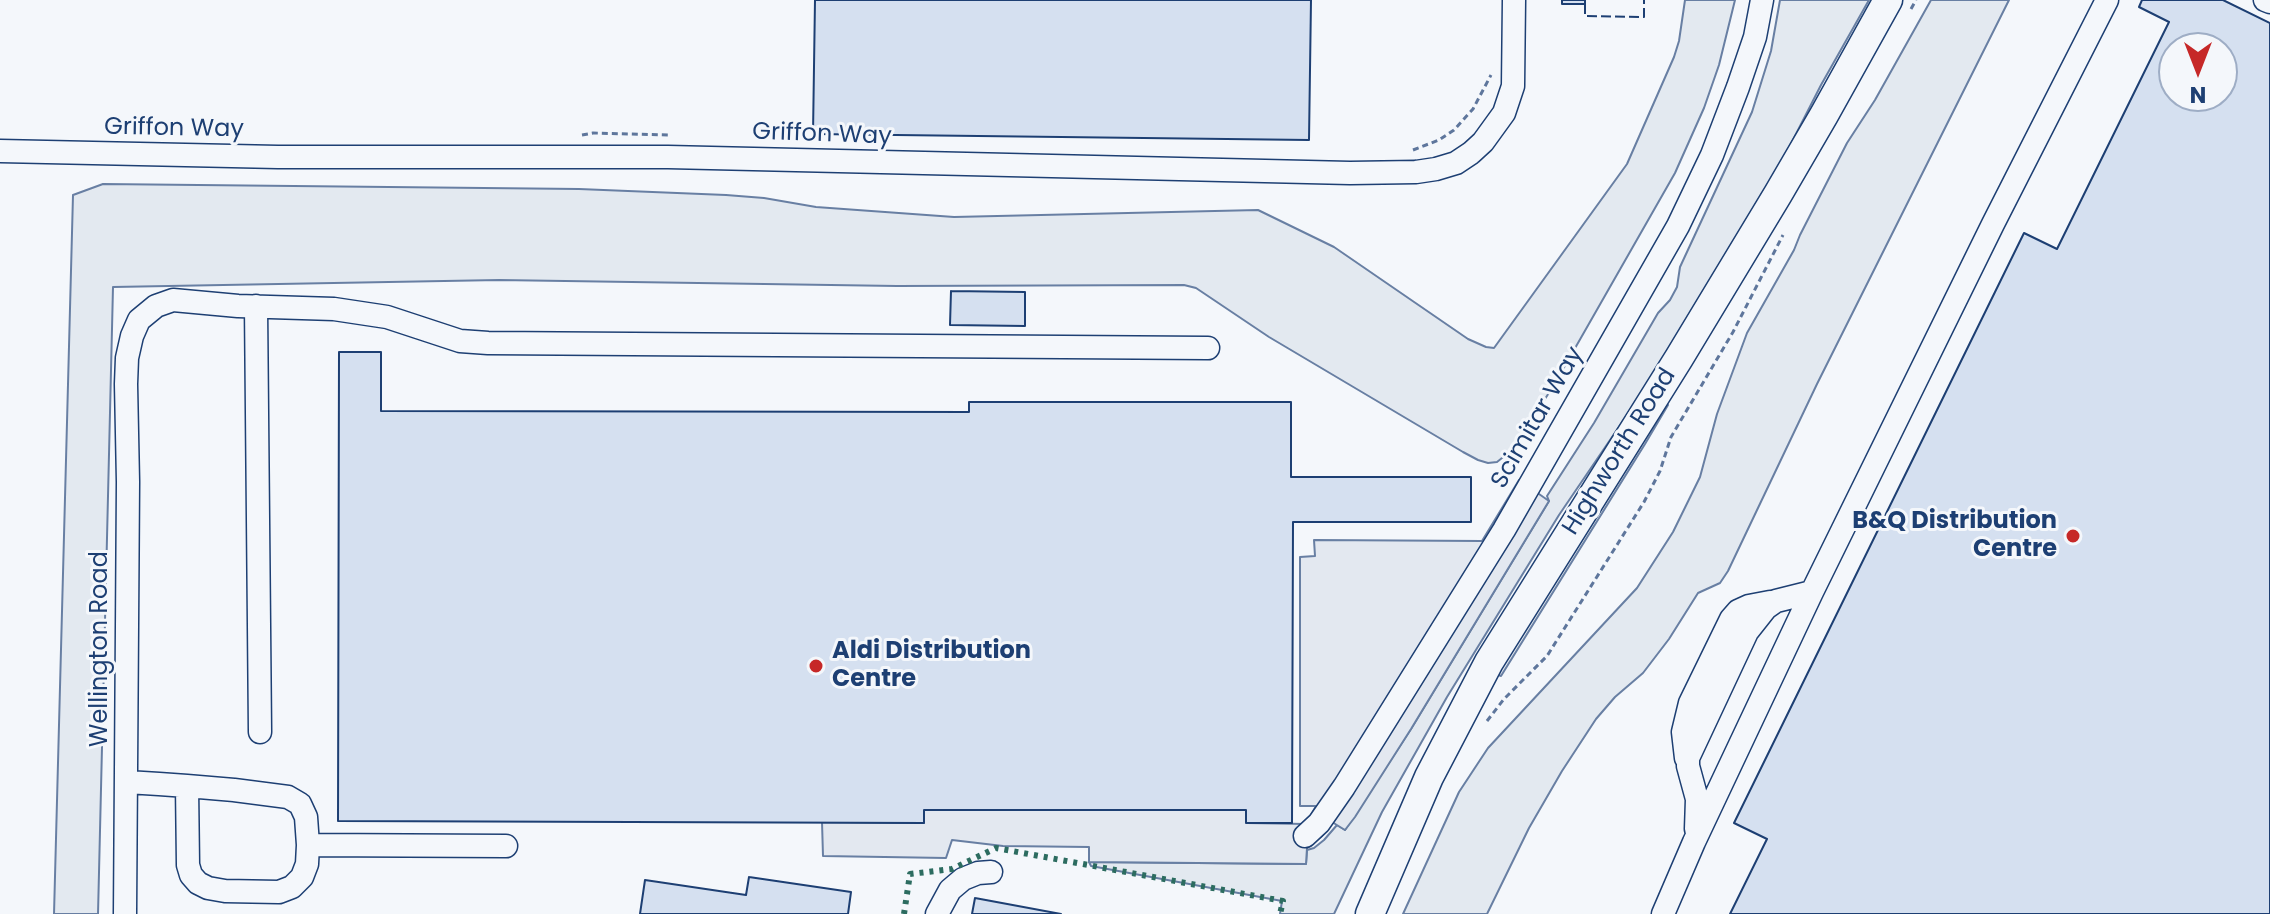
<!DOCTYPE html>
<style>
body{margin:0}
#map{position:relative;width:2270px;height:914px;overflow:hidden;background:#f4f7fb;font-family:Poppins,sans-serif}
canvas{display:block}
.north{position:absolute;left:2158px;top:32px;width:80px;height:80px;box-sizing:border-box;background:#f4f7fb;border:2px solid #9eadc5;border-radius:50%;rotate:180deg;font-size:22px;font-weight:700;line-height:32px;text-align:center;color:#1d3f73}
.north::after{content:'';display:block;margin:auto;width:28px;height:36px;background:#c62828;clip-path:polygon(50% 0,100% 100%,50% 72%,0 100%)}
</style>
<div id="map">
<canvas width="2270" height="914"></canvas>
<div class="north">N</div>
</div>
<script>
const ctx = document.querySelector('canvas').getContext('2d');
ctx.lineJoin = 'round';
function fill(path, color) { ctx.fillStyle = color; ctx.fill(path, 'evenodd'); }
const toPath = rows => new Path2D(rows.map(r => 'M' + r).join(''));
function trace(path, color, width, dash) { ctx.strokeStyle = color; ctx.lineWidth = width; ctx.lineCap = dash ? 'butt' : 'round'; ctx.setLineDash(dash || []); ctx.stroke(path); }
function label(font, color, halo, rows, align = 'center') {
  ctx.font = font + ' Poppins,sans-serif'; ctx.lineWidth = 6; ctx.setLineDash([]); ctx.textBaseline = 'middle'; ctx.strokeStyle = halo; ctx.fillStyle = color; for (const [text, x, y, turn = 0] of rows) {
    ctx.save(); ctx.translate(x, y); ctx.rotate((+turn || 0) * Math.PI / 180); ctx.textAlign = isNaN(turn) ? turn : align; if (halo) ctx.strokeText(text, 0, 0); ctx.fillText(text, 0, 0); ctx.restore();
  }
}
const green = toPath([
 [1685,0,1735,0,1719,65,1704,108,1675,173,1554,385,1512,450,1497,462,1488,463,1478,460,1463,452,1269,337,1196,288,1184,285,897,286,499,280,113,287,98,914,54,914,73,195,103,184,579,189,726,195,764,198,816,207,954,217,1258,210,1334,247,1468,339,1486,347,1494,348,1627,164,1674,57,1679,41,1685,0],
 [1780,0,1869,0,1821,85,1771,183,1642,393,1559,515,1447,697,1382,812,1334,914,1280,914,1282,901,1091,866,1089,862,1306,864,1307,850,1314,848,1324,840,1337,825,1345,830,1411,729,1549,501,1547,496,1594,423,1658,313,1670,300,1677,287,1680,267,1752,112,1771,51,1780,0],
 [1931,0,2009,0,1817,384,1728,571,1720,583,1698,593,1669,639,1643,673,1615,697,1596,719,1562,771,1529,828,1487,914,1403,914,1459,792,1488,748,1637,588,1673,532,1700,477,1717,414,1747,333,1794,250,1800,235,1847,143,1875,100,1931,0],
 [1663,403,1668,405,1645,444,1501,676,1496,674,1663,403]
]);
const parking = toPath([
 [1519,480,1549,501,1411,729,1355,817,1345,830,1332,822,1322,836,1307,848,1306,864,1089,862,1089,847,1003,846,952,840,946,858,823,856,822,822,924,823,924,810,1246,810,1247,823,1306,824,1316,806,1300,806,1300,557,1315,556,1314,540,1482,541,1519,480]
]);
const building = toPath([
 [815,0,1311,0,1309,140,813,134,815,0],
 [1562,0,1585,0,1585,4,1562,4,1562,0],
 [2142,0,2223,0,2270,23,2270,914,1730,914,1767,839,1734,823,2024,233,2057,249,2169,22,2139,7,2142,0],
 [2174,48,2222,48,2222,96,2174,96,2174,48],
 [951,291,1025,292,1025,326,950,325,951,291],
 [339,352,381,352,381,411,969,412,969,402,1291,402,1291,477,1471,477,1471,522,1293,522,1292,823,1246,823,1246,810,924,810,924,823,338,821,339,352],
 [749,877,851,892,848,914,640,914,645,880,746,895,749,877],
 [975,898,1061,914,972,914,975,898]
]);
const path = toPath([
 [1911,9,1916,0],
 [582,135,593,133,670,135],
 [1413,150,1439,140,1454,130,1473,109,1491,75],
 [1487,721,1504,699,1547,656,1644,502,1660,471,1671,437,1733,332,1783,235]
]);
const minor = toPath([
 [2265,0,2270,2],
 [0,151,278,157,668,157,1350,173,1416,172,1436,169,1456,163,1471,153,1483,142,1504,113,1513,86,1514,0],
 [256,306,260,732],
 [1686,758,1683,732,1690,703,1731,619,1738,611,1749,606,1770,602],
 [127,782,159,784,187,786,234,790,288,797,300,804,306,817,308,845,307,864,302,877,292,887,279,892,225,891,208,888,198,883,191,875,188,865,187,786],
 [1696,829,1697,799,1688,766,1688,758,1747,632,1766,608,1776,601,1812,592],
 [1305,836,1319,823,1344,787,1504,530,1678,226,1712,155,1738,87,1755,37,1762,0],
 [308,845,506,846],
 [125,914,128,482,126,384,127,358,132,336,139,320,156,306,173,300,238,306,334,309,387,317,460,341,488,343,1208,348],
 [937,914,950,890,963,879,978,873,991,872],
 [1663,914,1694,842,1812,592,1993,224,2107,0]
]);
const major = toPath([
 [1370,914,1429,777,1489,662,1679,358,1778,194,1824,115,1888,0]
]);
const hedge = toPath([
 [904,914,910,874,952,869,996,848,1283,901,1280,914]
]);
const fence = toPath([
 [1585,4,1585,16,1644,17,1644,0]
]);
const markers = [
 [2073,536,8,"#c62828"],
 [816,666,8,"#c62828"]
];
const streetNames = [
 ["Griffon Way",174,129,1],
 ["Griffon Way",822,135,2],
 ["Scimitar Way",1538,418,-60],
 ["Highworth Road",1620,452,-58],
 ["Wellington Road",101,649,-90]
];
const poiNames = [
 ["B&Q Distribution",2057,522],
 ["Centre",2057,550],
 ["Aldi Distribution",832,652,"left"],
 ["Centre",832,680,"left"]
];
fill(green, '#e3e9f0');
trace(green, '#687fa3', 2);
fill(parking, '#e3e8f0');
trace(parking, '#687fa3', 2);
fill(building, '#d5e0f0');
trace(building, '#1d3f73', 2);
trace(minor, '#1d3f73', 25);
trace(major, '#1d3f73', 31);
trace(path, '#5e769c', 3, [6, 4]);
trace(minor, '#f4f7fb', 22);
trace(major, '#f4f7fb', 28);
trace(hedge, '#2c6c60', 6, [4, 6]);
trace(fence, '#1d3f73', 2, [10, 4]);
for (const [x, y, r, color] of markers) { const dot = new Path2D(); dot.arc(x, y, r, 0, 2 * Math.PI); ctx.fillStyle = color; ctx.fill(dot); trace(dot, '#f4f7fb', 3); }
label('24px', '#1d3f73', '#f4f7fb', streetNames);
label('bold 24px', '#1d3f73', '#f4f7fb', poiNames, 'right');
</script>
